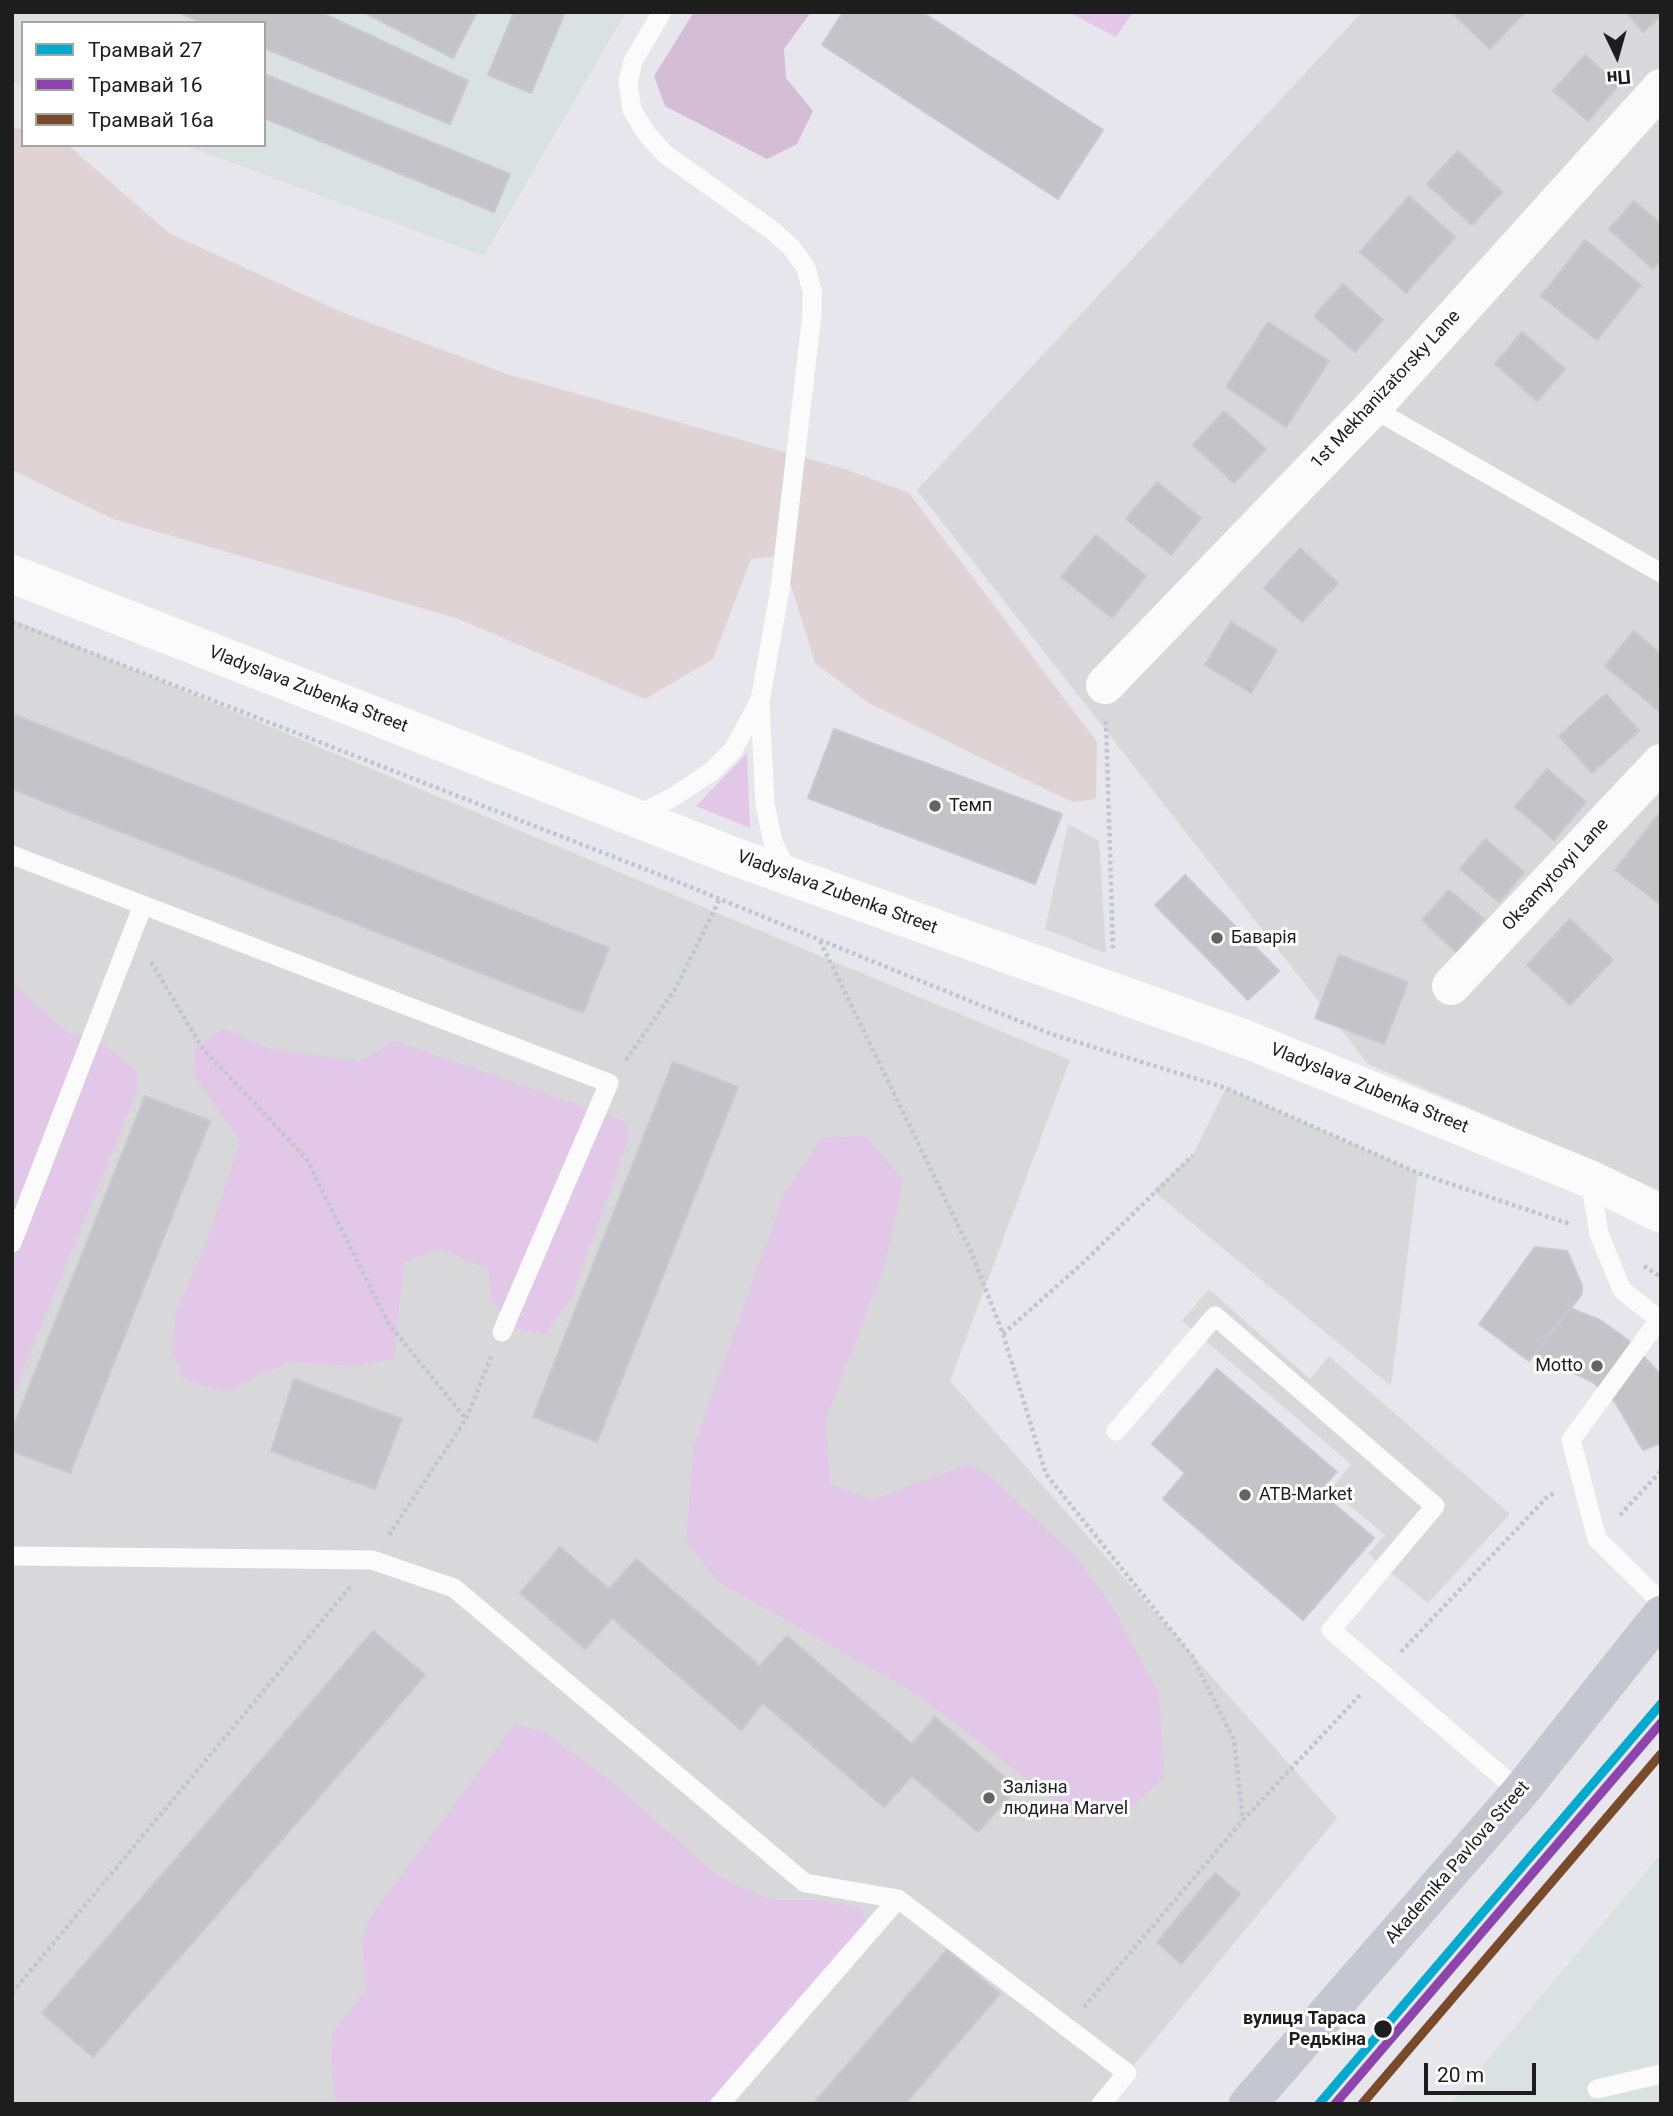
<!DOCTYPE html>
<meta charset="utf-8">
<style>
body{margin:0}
#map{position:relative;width:1673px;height:2116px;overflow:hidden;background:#e7e6ec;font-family:Roboto,sans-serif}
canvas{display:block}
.frame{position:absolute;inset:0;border:14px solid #1d1d1d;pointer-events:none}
.legend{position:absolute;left:21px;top:21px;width:245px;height:126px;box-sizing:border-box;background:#fff;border:2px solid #a5a5a5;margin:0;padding:9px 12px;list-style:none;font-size:21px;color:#1d1d1d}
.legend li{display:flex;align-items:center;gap:14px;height:35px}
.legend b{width:35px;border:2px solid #a5a5a5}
.north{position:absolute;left:1582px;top:21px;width:70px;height:70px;-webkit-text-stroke:5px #fff;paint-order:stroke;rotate:175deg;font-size:19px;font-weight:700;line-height:28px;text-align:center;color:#1d1d1d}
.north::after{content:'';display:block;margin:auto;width:24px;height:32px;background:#1d1d1d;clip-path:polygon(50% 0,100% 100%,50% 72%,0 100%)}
.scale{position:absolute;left:1424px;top:2063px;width:112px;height:32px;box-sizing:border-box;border:4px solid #1d1d1d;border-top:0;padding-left:9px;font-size:21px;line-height:24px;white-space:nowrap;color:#1d1d1d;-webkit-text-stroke:5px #fff;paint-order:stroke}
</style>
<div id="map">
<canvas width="1673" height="2116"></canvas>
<div class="frame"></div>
<ul class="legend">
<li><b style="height:9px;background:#00a9ce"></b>Трамвай 27</li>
<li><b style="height:9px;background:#8e44ad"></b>Трамвай 16</li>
<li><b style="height:9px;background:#7a4b2a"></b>Трамвай 16a</li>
</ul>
<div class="north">Пн</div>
<div class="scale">20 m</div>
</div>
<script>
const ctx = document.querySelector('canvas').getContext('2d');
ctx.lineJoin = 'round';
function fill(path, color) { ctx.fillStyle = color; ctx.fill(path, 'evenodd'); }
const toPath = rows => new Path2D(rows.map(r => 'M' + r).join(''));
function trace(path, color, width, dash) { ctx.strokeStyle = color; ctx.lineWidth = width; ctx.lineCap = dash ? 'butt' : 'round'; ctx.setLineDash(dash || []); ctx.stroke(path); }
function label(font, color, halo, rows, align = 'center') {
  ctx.font = font + ' Roboto,sans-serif'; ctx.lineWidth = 6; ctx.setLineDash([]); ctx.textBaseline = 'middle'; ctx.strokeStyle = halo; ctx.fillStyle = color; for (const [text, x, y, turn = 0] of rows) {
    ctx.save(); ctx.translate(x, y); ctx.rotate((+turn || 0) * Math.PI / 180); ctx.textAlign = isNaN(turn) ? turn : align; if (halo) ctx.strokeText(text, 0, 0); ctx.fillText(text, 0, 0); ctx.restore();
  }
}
const residential = toPath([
 [1362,12,1661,12,1661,1191,1368,1064,917,490],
 [12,619,1070,1060,950,1381,1337,1818,1102,2104,12,2104]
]);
const industrial = toPath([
 [12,12,626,12,484,256,184,145,264,145,264,23,23,23,23,85,12,82],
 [1661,1854,1661,2104,1450,2104]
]);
const grass = toPath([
 [1068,12,1133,12,1116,37],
 [747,753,750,828,696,806],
 [12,982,66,1032,104,1045,137,1071,137,1091,12,1397],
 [223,1029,271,1049,360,1061,395,1041,625,1121,629,1138,572,1296,545,1334,519,1329,491,1300,488,1270,440,1248,404,1262,394,1359,351,1366,289,1362,223,1392,183,1378,172,1350,176,1313,208,1238,240,1141,195,1077,194,1049],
 [866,1136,903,1181,885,1264,825,1421,831,1485,874,1499,969,1464,989,1475,1077,1558,1112,1606,1159,1695,1164,1777,1121,1817,1078,1819,920,1696,719,1582,686,1541,693,1448,784,1194,822,1137],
 [514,1725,543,1731,611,1781,719,1877,772,1900,819,1900,861,1908,866,1921,707,2104,336,2104,331,2061,333,2033,366,1989,362,1942,370,1917]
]);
const forest = toPath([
 [694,12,811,12,784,49,786,78,813,111,797,144,767,159,665,106,654,76]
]);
const wetland = toPath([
 [12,128,23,129,23,145,68,145,169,233,346,314,510,375,842,468,909,493,1097,742,1096,799,1073,802,1049,791,869,703,815,663,782,556,751,559,713,659,645,699,459,619,113,519,12,470]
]);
const parking = toPath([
 [1068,824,1099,841,1106,953,1045,929],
 [1226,1088,1418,1173,1391,1386,1153,1191,1193,1155],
 [1209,1289,1310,1379,1329,1356,1510,1514,1428,1603,1368,1554,1385,1535,1331,1490,1351,1464,1182,1321]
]);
const building = toPath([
 [178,12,320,12,468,81,450,124,264,48,264,23,203,23,178,12],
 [363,12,477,12,453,58,363,12],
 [514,12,565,12,531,93,488,75,514,12],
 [843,12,922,12,1103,130,1058,199,822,45,843,12],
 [1451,12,1525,12,1490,49,1451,12],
 [1626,12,1661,12,1661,16,1643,32,1626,12],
 [1585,55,1619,85,1588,121,1553,91,1585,55],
 [264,74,510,174,494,212,264,118,264,74],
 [1458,151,1502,192,1472,225,1427,184,1458,151],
 [1409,196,1455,237,1406,293,1360,252,1409,196],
 [1634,201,1661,224,1661,260,1653,269,1609,229,1634,201],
 [1585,240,1641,285,1597,340,1541,296,1585,240],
 [1343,284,1383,320,1355,352,1314,316,1343,284],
 [1268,322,1329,361,1286,427,1226,387,1268,322],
 [1522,332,1565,369,1537,401,1495,364,1522,332],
 [1224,411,1266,449,1234,483,1193,445,1224,411],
 [1157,482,1201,518,1171,555,1126,519,1157,482],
 [1096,535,1146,576,1112,618,1061,577,1096,535],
 [1300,548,1338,583,1302,622,1264,588,1300,548],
 [1231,622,1277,650,1251,693,1205,665,1231,622],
 [1634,631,1661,654,1659,711,1605,666,1634,631],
 [1606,694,1639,731,1592,773,1559,736,1606,694],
 [12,714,609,948,583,1013,12,789,12,714],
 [834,729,1062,814,1035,884,808,798,834,729],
 [1547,769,1586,802,1554,840,1515,807,1547,769],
 [1661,811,1661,905,1615,870,1661,811],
 [1485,839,1524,872,1499,902,1460,869,1485,839],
 [1185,875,1279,971,1248,1000,1155,905,1185,875],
 [1449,890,1484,919,1456,952,1422,920,1449,890],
 [1570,919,1613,960,1570,1005,1527,965,1570,919],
 [1339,955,1408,982,1384,1044,1315,1018,1339,955],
 [673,1062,738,1087,597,1442,533,1417,673,1062],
 [145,1096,210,1121,70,1473,12,1451,12,1430,145,1096],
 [1535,1247,1567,1251,1582,1285,1582,1294,1529,1361,1479,1324,1535,1247],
 [1570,1308,1600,1320,1628,1340,1661,1375,1661,1443,1643,1450,1615,1402,1593,1382,1534,1354,1570,1308],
 [1217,1369,1337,1472,1319,1491,1374,1538,1303,1620,1163,1499,1185,1473,1152,1444,1217,1369],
 [294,1379,402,1419,375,1489,271,1451,294,1379],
 [560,1547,609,1589,636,1559,760,1666,787,1636,912,1744,935,1717,1017,1788,978,1832,912,1776,884,1807,763,1703,741,1730,612,1618,585,1649,520,1593,560,1547],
 [373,1631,425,1675,93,2057,42,2013,373,1631],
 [1215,1873,1240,1894,1181,1964,1157,1942,1215,1873],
 [947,1950,1000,1994,905,2104,813,2104,947,1950]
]);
const path = toPath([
 [12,622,678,882,1051,1034,1226,1088,1418,1173,1570,1224],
 [1106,721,1113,950],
 [820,941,972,1254,1003,1334,1046,1474,1192,1656,1234,1740,1243,1820],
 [151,962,203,1049,306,1158,388,1323,466,1419],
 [626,1060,676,988,720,898],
 [1644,1266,1661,1277],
 [1003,1334,1085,1261,1193,1155],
 [1620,1515,1661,1471],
 [389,1535,466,1419,492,1355],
 [1401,1652,1548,1496,1555,1493],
 [12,1993,350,1587],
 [1084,2007,1243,1820,1361,1694]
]);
const service = toPath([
 [662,12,633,61,628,82,632,110,646,133,665,154,773,231,792,248,806,268,812,291,812,314,780,589,760,701,765,804,773,842,788,873],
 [1372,408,1661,573],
 [634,817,675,796,711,772,733,750,759,702],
 [12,855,609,1083,502,1332],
 [1590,1179,1599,1234,1622,1290,1661,1321],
 [12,1243,143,905],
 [1658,1321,1571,1440,1597,1539,1661,1602],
 [1116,1431,1215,1316,1435,1506,1331,1630,1520,1792],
 [12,1556,372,1560,454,1588,805,1883,898,1899,1127,2073,1101,2104],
 [1597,2089,1661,2074],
 [720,2104,898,1899]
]);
const minor = toPath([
 [1105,685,1372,408,1661,88],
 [1451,986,1661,763]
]);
const tertiary = toPath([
 [12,574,733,856,1248,1040,1590,1179,1661,1214]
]);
const primary = toPath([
 [1248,2104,1520,1792,1661,1615]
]);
const tram1 = toPath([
 [1319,2104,1661,1704]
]);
const tram2 = toPath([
 [1335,2104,1661,1723]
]);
const tram3 = toPath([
 [1362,2104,1661,1754]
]);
const markers = [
 [935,806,7,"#646365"],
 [1217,938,7,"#646365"],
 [1597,1366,7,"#646365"],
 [1245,1495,7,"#646365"],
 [989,1798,7,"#646365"],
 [1383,2029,10,"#1d1d1d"]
];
const streetNames = [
 ["1st Mekhanizatorsky Lane",1386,390,-47],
 ["Vladyslava Zubenka Street",308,690,21],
 ["Oksamytovyi Lane",1556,875,-47],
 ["Vladyslava Zubenka Street",837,893,20],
 ["Vladyslava Zubenka Street",1369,1089,22],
 ["Akademika Pavlova Street",1458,1863,-49]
];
const poiNames = [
 ["Темп",949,806],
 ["Баварія",1231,938],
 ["Motto",1583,1366,"right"],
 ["ATB-Market",1259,1495],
 ["Залізна",1003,1788],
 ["людина Marvel",1003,1809]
];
const stopNames = [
 ["вулиця Тараса",1366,2019],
 ["Редькіна",1366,2040]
];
fill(residential, '#d8d8db');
fill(industrial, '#dae2e1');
fill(grass, '#e3c7e8');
fill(forest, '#d6bdd6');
fill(wetland, '#e0d3d6');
fill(parking, '#d8d8da');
fill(building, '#c4c4c8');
trace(building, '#c8c8cf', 2);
trace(path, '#c1c6ce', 4.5, [3.5, 3.5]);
trace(service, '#fbfbfc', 19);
trace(minor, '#fbfbfc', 38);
trace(tertiary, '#fbfbfc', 38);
trace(primary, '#c5c6cf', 38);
trace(tram1, '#00a9ce', 9);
trace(tram2, '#8e44ad', 9);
trace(tram3, '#7a4b2a', 9);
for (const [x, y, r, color] of markers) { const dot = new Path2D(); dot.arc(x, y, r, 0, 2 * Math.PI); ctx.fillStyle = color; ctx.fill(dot); trace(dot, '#fff', 2.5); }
label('18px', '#1d1d1d', '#fff', streetNames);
label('18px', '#1d1d1d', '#fff', poiNames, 'left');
label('bold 18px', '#1d1d1d', '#fff', stopNames, 'right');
</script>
